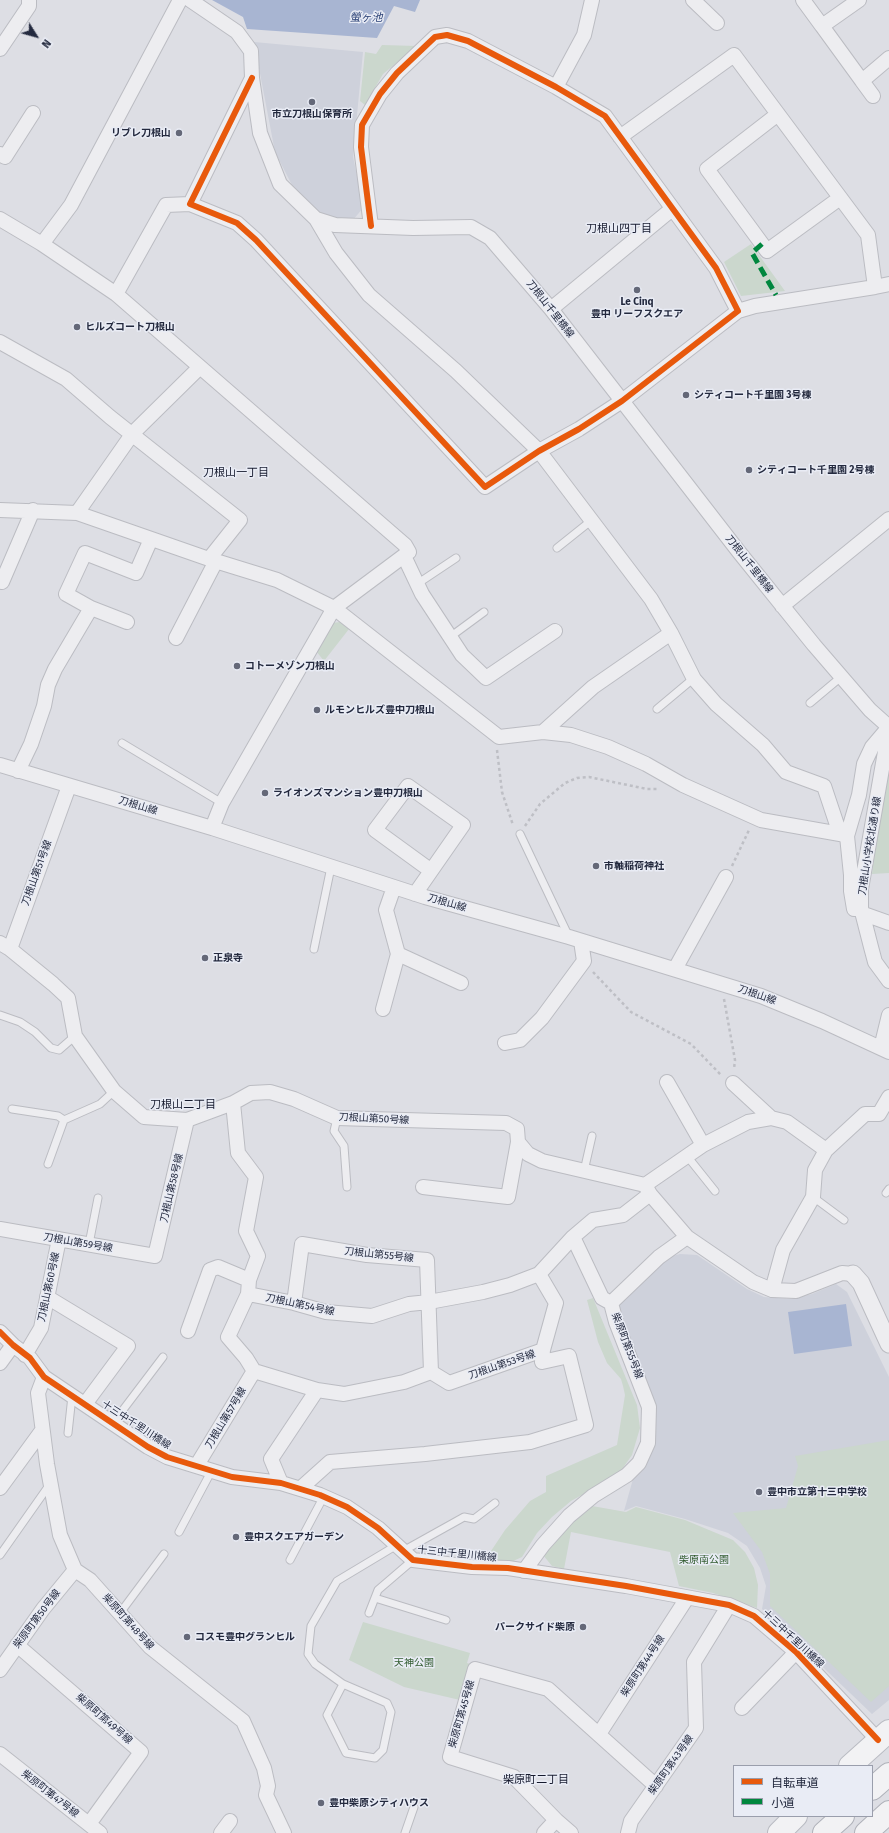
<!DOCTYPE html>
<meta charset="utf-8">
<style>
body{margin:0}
#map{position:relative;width:889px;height:1833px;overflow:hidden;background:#dddee4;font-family:"Fira Sans","Noto Sans JP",sans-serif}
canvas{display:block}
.legend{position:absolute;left:733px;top:1765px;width:140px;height:52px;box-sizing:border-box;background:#e9ecf5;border:1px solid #9a9eac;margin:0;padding:5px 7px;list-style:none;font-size:12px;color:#23293e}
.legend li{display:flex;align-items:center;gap:8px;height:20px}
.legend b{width:20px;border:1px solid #9a9eac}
.north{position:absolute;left:16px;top:16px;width:40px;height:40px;-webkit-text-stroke:3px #e9ecf5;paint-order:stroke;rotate:127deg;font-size:11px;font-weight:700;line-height:16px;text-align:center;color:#23293e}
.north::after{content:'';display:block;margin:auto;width:14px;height:18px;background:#23293e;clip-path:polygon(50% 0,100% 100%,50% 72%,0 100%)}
</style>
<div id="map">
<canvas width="889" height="1833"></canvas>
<ul class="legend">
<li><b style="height:5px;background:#e8590c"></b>自転車道</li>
<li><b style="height:5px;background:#00873e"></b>小道</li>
</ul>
<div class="north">N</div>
</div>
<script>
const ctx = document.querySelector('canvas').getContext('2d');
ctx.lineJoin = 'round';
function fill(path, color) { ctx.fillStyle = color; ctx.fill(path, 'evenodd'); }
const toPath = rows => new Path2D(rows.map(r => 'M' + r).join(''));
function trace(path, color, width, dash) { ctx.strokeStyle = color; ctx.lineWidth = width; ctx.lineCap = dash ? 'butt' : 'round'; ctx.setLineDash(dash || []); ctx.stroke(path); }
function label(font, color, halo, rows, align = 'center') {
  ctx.font = font + ' "Fira Sans","Noto Sans JP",sans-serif'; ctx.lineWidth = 3; ctx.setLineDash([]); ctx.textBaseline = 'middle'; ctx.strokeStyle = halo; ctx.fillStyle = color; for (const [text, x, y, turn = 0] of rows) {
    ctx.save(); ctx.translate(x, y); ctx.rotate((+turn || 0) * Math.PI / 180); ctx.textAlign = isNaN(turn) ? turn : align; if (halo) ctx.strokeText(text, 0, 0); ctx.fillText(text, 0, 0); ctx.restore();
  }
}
const built = toPath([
 [254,42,363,52,353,157,364,207,352,221,322,216,292,185,275,152],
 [680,1254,697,1255,747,1289,764,1297,790,1299,812,1294,836,1284,847,1292,889,1377,889,1700,872,1714,762,1609,766,1586,760,1568,747,1546,728,1533,685,1519,636,1506,624,1511,633,1479,647,1460,655,1436,656,1408,617,1310,621,1297,669,1257]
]);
const green = toPath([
 [382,45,417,46,383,74,365,105,360,101,365,52,376,54],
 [751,244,785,291,741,296,724,262],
 [340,622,349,629,324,661,316,651,332,623],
 [889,766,889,873,872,874,876,842],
 [593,1298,637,1405,640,1428,632,1455,618,1475,571,1501,552,1517,537,1533,522,1557,511,1562,502,1563,485,1560,505,1530,530,1501,546,1492,546,1476,617,1445,625,1395,623,1386,621,1379,607,1363,598,1342,587,1300],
 [889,1440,889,1686,871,1702,770,1606,770,1574,762,1552,733,1513,786,1508,798,1466,795,1456],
 [592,1506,626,1512,636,1507,685,1520,733,1540,745,1552,754,1568,758,1585,757,1608,713,1593,679,1586,670,1552,571,1532,564,1569,552,1566,543,1555,565,1528],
 [363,1622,470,1653,467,1663,470,1664,460,1700,404,1687,349,1660]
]);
const water = toPath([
 [212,0,420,0,415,12,394,6,377,38,247,29,243,17],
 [846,1304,852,1346,794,1354,788,1312]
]);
const path = toPath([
 [497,750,502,792,513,825],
 [525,826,540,804,565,783,577,778,589,777,647,789,659,789],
 [732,866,749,830],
 [593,972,631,1012,691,1044,721,1075],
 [724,999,735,1060,734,1069]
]);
const service = toPath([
 [557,548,592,520],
 [417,584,456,558],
 [450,637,484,612],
 [810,703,841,677],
 [657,709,694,678],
 [122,743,222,803],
 [520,834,569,937],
 [314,949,331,867],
 [0,1015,20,1022,35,1032,51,1048,59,1050,75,1036],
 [12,1109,58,1116,64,1120],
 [337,1118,334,1131,344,1146,347,1187],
 [687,1156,715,1191],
 [48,1164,64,1120,100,1104,114,1091],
 [584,1171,592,1136],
 [886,1193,889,1189],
 [813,1197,844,1220],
 [89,1244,98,1198],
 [113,1423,163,1357],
 [68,1433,72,1396],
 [179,1532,212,1470],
 [403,1551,464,1517,474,1519,495,1503],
 [0,1555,50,1484],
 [290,1560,324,1496],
 [375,1598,446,1620],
 [120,1613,164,1554],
 [369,1613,378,1590,413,1560],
 [343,1684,327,1715,346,1753,375,1758,383,1750,391,1712,387,1703,343,1684,315,1664,308,1654,311,1626,337,1581,397,1545],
 [405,1833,414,1807]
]);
const minor = toPath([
 [180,0,71,205,42,244,116,294,166,205,190,204],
 [190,0,237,32,251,51,252,78,260,133,280,184,316,219,335,225,413,228,471,227,490,238,551,309,739,552,814,645,870,710,889,727],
 [693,0,717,23],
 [803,0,822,26,859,0],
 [822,26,862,81,889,58],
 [0,49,29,6,29,0],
 [252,78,190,204,237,223,256,240,485,487,539,451,579,429,622,401,738,311,716,268,605,116,556,87,468,41,447,35,435,37,397,73,380,94,362,125,361,147,371,226],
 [862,81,873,96],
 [556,87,584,35,592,0],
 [778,114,707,169,762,244,767,251,840,198],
 [620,137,734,55,868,235,875,287],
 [0,154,5,157,33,113],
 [0,219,42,244],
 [316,219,336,253,369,295,456,371,539,451,651,599,671,633,694,679,716,704,763,745,786,772,824,786,840,834,847,836,851,875,851,891,854,909,861,908],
 [116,294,405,545,409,552,334,608,222,803,212,828],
 [551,309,672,209],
 [738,311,755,306,875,287,889,284],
 [0,342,66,379,110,417,240,520,209,559],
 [0,510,77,513,209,559,277,580,334,608,499,737,543,732],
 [77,513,133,433,200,367],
 [404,556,422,594,462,655,486,678,555,631],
 [0,581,2,582,33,510],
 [782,606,889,519],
 [91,608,127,622],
 [671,633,593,687,543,732,571,735,608,747,646,764,683,785,761,820,840,834],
 [176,638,216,561],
 [889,729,861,889,861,908,871,947,875,962,889,981],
 [0,765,212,828,425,897,569,937,761,996,822,1021,889,1052],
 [18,771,31,744,44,706,48,685,55,669,91,608,66,594,85,553,136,573,151,539],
 [847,836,859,795,864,764,872,747,889,727],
 [415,894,463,825,408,786,375,830,430,870],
 [864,914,889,923],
 [0,943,10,949,69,786],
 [10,949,53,984,68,998,75,1036,114,1091,144,1117,187,1120,233,1103,251,1093,270,1092,294,1099,337,1118,506,1123,517,1129,518,1142,528,1154,542,1161,645,1185],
 [398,954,461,983],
 [675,969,726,877],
 [383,1009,398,954,386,910,394,887],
 [505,1043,520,1040,542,1018,584,961,581,941],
 [881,1048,889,1015],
 [667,1082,703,1145],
 [733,1083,771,1118],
 [233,1103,238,1153,256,1177,246,1231,258,1256,249,1280],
 [423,1187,508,1197,518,1142],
 [650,1194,687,1237,753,1282,772,1290,796,1291,842,1273,853,1274],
 [0,1229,155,1256,187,1120],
 [573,1237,602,1298,611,1303],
 [772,1290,783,1250,813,1197,815,1170,826,1150,865,1114,879,1114,889,1097],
 [248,1294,228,1337,246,1358,254,1371,317,1390],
 [47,1297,128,1346,85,1404],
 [294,1303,302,1244,367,1255,427,1260,431,1372],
 [188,1331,210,1270,218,1267,249,1280,248,1294,294,1303,326,1312,372,1316,409,1304,429,1302,483,1292,510,1285,539,1274],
 [0,1332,13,1345,30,1358,44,1377,148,1447,167,1457,232,1477,281,1483,320,1495,347,1507,378,1528,413,1560,472,1567,508,1568,626,1586,729,1605,754,1616,796,1652,878,1740],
 [25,1355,41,1328,59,1239],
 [0,1363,13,1345],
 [44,1377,38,1393,47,1464,60,1535,75,1570,90,1580,150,1647,243,1721,264,1768,268,1786,266,1795,284,1833],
 [197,1465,254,1371],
 [281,1483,271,1459,317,1390,344,1394,404,1382,431,1372,449,1383,543,1350,556,1303,539,1274,573,1237,593,1220,623,1215,650,1194,645,1185,703,1145,748,1122,771,1118,787,1122,826,1150],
 [0,1488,41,1432],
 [301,1488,330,1462,425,1454,530,1442,586,1425,569,1356,542,1362,543,1350],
 [524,1571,543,1545,569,1516,593,1496,627,1475,639,1463,648,1443,649,1407,616,1322,611,1303,659,1257,687,1237],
 [17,1645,141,1752,89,1824],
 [0,1670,43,1609,75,1570],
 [742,1708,796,1652],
 [599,1734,687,1598],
 [0,1754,100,1833],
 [556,1820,514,1777,450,1757,475,1669,548,1689,656,1786],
 [221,1833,230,1821],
 [544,1833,556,1820,571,1833],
 [628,1833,631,1821,696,1728,694,1662,729,1605]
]);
const tertiary = toPath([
 [853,1274,861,1283,889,1344]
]);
const primary = toPath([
 [850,1766,889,1731],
 [779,1833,796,1816]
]);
const motorway = toPath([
 [872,1789,889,1774],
 [824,1833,843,1816],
 [866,1833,889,1812]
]);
const quiet = toPath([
 [762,244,752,253,776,295]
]);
const cycleway = toPath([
 [252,78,190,204,237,223,256,240,485,487,539,451,579,429,622,401,738,311,716,268,605,116,556,87,468,41,447,35,435,37,397,73,380,94,362,125,361,147,371,226],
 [0,1332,13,1345,30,1358,44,1377,148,1447,167,1457,232,1477,281,1483,320,1495,347,1507,378,1528,413,1560,472,1567,508,1568,626,1586,729,1605,754,1616,796,1652,878,1740]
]);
const markers = [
 [312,102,4,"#646878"],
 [179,133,4,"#646878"],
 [637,290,4,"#646878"],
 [77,327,4,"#646878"],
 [686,395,4,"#646878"],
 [749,470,4,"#646878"],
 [237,666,4,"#646878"],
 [317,710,4,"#646878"],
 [265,793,4,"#646878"],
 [596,866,4,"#646878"],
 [205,958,4,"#646878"],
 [759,1492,4,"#646878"],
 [236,1537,4,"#646878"],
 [583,1627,4,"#646878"],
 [187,1637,4,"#646878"],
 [321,1803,4,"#646878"]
];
const poiNames = [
 ["市立刀根山保育所",312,114,"center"],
 ["リブレ刀根山",171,133,"right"],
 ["Le Cinq",637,302,"center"],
 ["豊中 リーフスクエア",637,314,"center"],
 ["ヒルズコート刀根山",85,327],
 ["シティコート千里園 3号棟",694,395],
 ["シティコート千里園 2号棟",757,470],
 ["コトーメゾン刀根山",245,666],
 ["ルモンヒルズ豊中刀根山",325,710],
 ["ライオンズマンション豊中刀根山",273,793],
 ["市軸稲荷神社",604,866],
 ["正泉寺",213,958],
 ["豊中市立第十三中学校",767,1492],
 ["豊中スクエアガーデン",244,1537],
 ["パークサイド柴原",575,1627,"right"],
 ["コスモ豊中グランヒル",195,1637],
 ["豊中柴原シティハウス",329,1803]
];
const streetNames = [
 ["刀根山千里橋線",550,309,52],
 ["刀根山千里橋線",749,564,52],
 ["刀根山線",138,806,17],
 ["刀根山小学校北通り線",870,846,-81],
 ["刀根山第51号線",37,873,-70],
 ["刀根山線",447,903,16],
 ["刀根山線",757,995,19],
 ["刀根山第50号線",374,1119,3],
 ["刀根山第58号線",172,1188,-77],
 ["刀根山第59号線",78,1243,10],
 ["刀根山第55号線",379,1255,6],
 ["刀根山第60号線",49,1287,-78],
 ["刀根山第54号線",300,1305,12],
 ["柴原町第55号線",627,1346,69],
 ["刀根山第53号線",502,1365,-19],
 ["刀根山第57号線",226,1418,-59],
 ["十三中千里川橋線",136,1425,33],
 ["十三中千里川橋線",457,1554,6],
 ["柴原町第50号線",37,1619,-53],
 ["柴原町第48号線",128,1622,48],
 ["十三中千里川橋線",793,1639,43],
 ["柴原町第44号線",643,1666,-57],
 ["柴原町第45号線",462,1714,-74],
 ["柴原町第49号線",104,1719,41],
 ["柴原町第43号線",671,1765,-55],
 ["柴原町第47号線",50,1794,38]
];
const parkNames = [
 ["柴原南公園",704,1560],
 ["天神公園",414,1663]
];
const waterNames = [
 ["螢ヶ池",366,18]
];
const neighbourhoodNames = [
 ["刀根山四丁目",619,229],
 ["刀根山一丁目",236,473],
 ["刀根山二丁目",183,1105],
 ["柴原町二丁目",536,1780]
];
fill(built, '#ced1db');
fill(green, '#cbd7cd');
fill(water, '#a8b5d2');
trace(service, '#bbbcc2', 9);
trace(minor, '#bbbcc2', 16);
trace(tertiary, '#bbbcc2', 19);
trace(primary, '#b9bbc2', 24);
trace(motorway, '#afb1b9', 24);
trace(path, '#bebfc5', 2.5, [3, 3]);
trace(service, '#ededf0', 7);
trace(minor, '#ededf0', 14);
trace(tertiary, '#ededf0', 17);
trace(primary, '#f2f2f4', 22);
trace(motorway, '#f2f2f4', 22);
trace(quiet, '#00873e', 5, [10, 5]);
trace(cycleway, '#e8590c', 6);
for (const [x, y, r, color] of markers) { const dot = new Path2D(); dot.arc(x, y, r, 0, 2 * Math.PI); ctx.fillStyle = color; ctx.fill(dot); trace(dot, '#e9ecf5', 1.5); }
label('bold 10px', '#23293e', '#e9ecf5', poiNames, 'left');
label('10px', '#23293e', '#e9ecf5', streetNames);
label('10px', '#315b2f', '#e9ecf5', parkNames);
label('italic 11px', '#2a4075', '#e9ecf5', waterNames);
label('11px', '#161a2e', '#e9ecf5', neighbourhoodNames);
</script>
